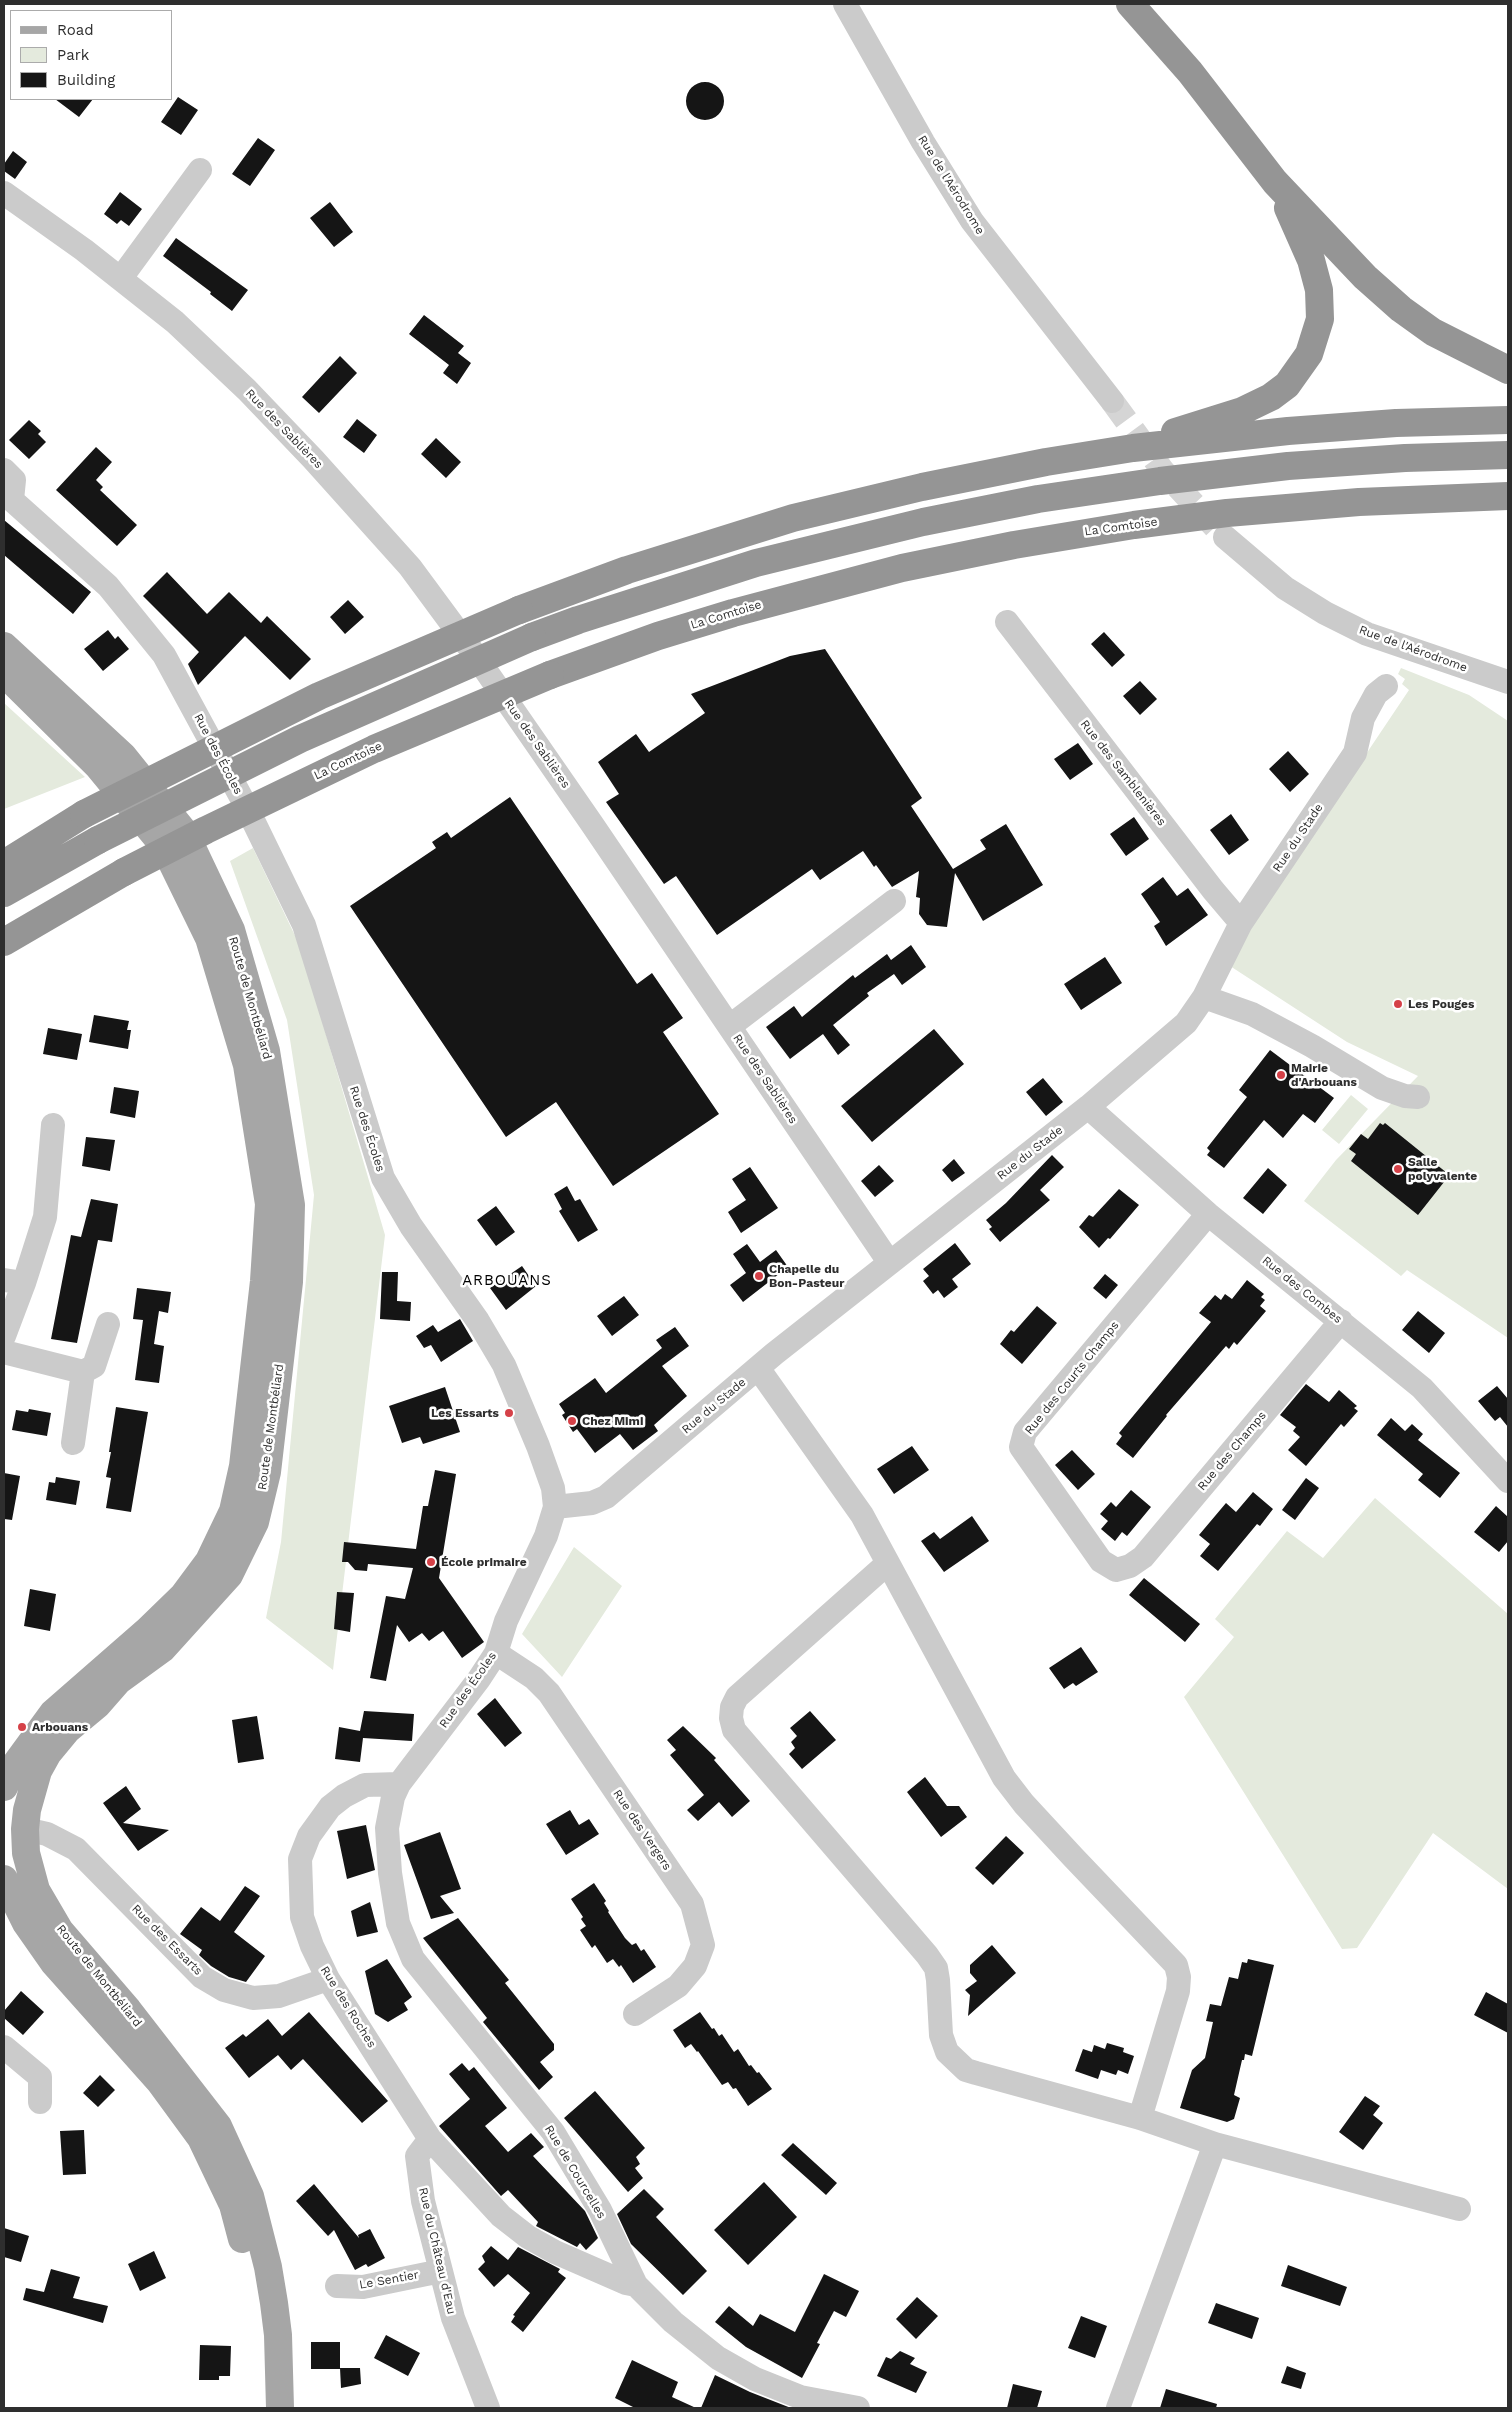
<!DOCTYPE html>
<meta charset="utf-8">
<style>
body{margin:0}
#map{position:relative;width:1512px;height:2412px;overflow:hidden;background:#fff;font-family:"Work Sans",sans-serif}
canvas{display:block}
.frame{position:absolute;inset:0;border:5px solid #2e2e2e;pointer-events:none}
.legend{position:absolute;left:10px;top:10px;width:162px;height:90px;box-sizing:border-box;background:#fff;border:1px solid #ababab;margin:0;padding:6px 9px;list-style:none;font-size:15px;color:#2e2e2e}
.legend li{display:flex;align-items:center;gap:10px;height:25px}
.legend b{width:25px;border:1px solid #ababab}
</style>
<div id="map">
<canvas width="1512" height="2412"></canvas>
<div class="frame"></div>
<ul class="legend">
<li><b style="height:6px;background:#a6a6a6"></b>Road</li>
<li><b style="height:14px;background:#e4eadd"></b>Park</li>
<li><b style="height:14px;background:#151515"></b>Building</li>
</ul>
</div>
<script>
const ctx = document.querySelector('canvas').getContext('2d');
ctx.lineJoin = 'round';
function fill(path, color) { ctx.fillStyle = color; ctx.fill(path, 'evenodd'); }
const toPath = rows => new Path2D(rows.map(r => 'M' + r).join(''));
function trace(path, color, width, dash) { ctx.strokeStyle = color; ctx.lineWidth = width; ctx.lineCap = dash ? 'butt' : 'round'; ctx.setLineDash(dash || []); ctx.stroke(path); }
function label(font, color, halo, rows, align = 'center') {
  ctx.font = font + ' "Work Sans",sans-serif'; ctx.lineWidth = 5; ctx.setLineDash([]); ctx.textBaseline = 'middle'; ctx.strokeStyle = halo; ctx.fillStyle = color; for (const [text, x, y, turn = 0] of rows) {
    ctx.save(); ctx.translate(x, y); ctx.rotate((+turn || 0) * Math.PI / 180); ctx.textAlign = isNaN(turn) ? turn : align; if (halo) ctx.strokeText(text, 0, 0); ctx.fillText(text, 0, 0); ctx.restore();
  }
}
const green = toPath([
 [1401,668,1469,695,1508,721,1508,1338,1407,1270,1401,1276,1304,1201,1336,1160,1418,1076,1347,1042,1230,966,1250,927,1409,690,1402,684,1405,679,1398,674],
 [4,703,85,777,4,809],
 [253,848,300,946,385,1235,333,1670,266,1618,281,1542,314,1195,287,1020,230,861],
 [1351,1095,1368,1109,1339,1144,1322,1130],
 [1375,1498,1508,1614,1508,1889,1433,1833,1357,1948,1342,1949,1184,1697,1234,1637,1215,1619,1287,1531,1323,1558],
 [574,1547,622,1586,562,1677,522,1634]
]);
const building = toPath([
 '686 101a19 19 0 1 1 38 0a19 19 0 1 1-38 0Z',
 [178,97,198,110,181,135,161,122],
 [55,99,93,99,79,117],
 [258,138,275,150,250,186,232,174],
 [13,151,27,162,15,179,4,171,4,164],
 [120,192,142,209,129,226,121,220,117,224,104,214],
 [330,202,353,232,334,247,310,218],
 [176,238,248,290,232,311,210,294,211,292,163,256],
 [424,315,464,346,458,353,471,363,457,384,443,373,449,365,409,334],
 [340,356,357,373,319,413,302,397],
 [357,419,377,435,364,453,343,437],
 [29,420,41,431,38,434,46,442,29,459,9,440],
 [436,438,461,462,446,478,421,454],
 [96,447,112,462,96,480,103,487,100,490,137,525,117,546,56,490],
 [4,520,91,592,73,614,4,555],
 [167,572,207,614,229,592,261,623,267,616,311,659,290,680,245,636,198,685,188,664,199,652,143,596],
 [348,600,364,617,345,634,330,617],
 [108,630,115,639,118,636,129,649,103,671,84,649],
 [1104,632,1125,655,1112,667,1091,644],
 [825,649,922,798,911,806,953,869,986,849,980,840,1006,824,1043,885,983,921,955,873,947,927,927,925,919,914,920,898,916,897,919,871,892,887,876,865,874,867,863,851,820,880,812,869,717,935,676,876,664,884,606,802,619,794,598,762,636,734,649,752,705,713,691,694,790,656],
 [1140,681,1157,699,1140,715,1123,696],
 [1078,743,1093,764,1070,780,1054,759],
 [1288,751,1309,774,1290,792,1269,769],
 [510,797,637,984,652,973,683,1018,663,1032,719,1114,613,1186,556,1102,506,1137,350,906,436,848,432,842,447,832,451,838],
 [1231,814,1249,840,1229,855,1210,830],
 [1134,817,1149,839,1126,856,1110,834],
 [1163,877,1177,896,1188,888,1208,915,1166,946,1154,926,1160,922,1141,894],
 [911,945,926,967,902,985,894,974,867,993,869,996,833,1025,850,1045,838,1055,823,1034,790,1059,766,1027,794,1006,802,1017,853,975,855,978,887,954,891,960],
 [1105,957,1122,983,1081,1010,1064,984],
 [94,1015,129,1021,127,1030,131,1030,128,1049,89,1042],
 [48,1028,82,1034,77,1060,43,1054],
 [934,1029,964,1064,872,1142,841,1106],
 [1270,1050,1334,1098,1315,1123,1303,1114,1283,1138,1264,1120,1224,1168,1207,1155,1210,1151,1207,1148,1247,1097,1239,1090],
 [1043,1078,1063,1102,1046,1116,1026,1092],
 [114,1087,139,1091,135,1118,110,1113],
 [1380,1123,1383,1125,1385,1123,1447,1173,1445,1175,1448,1177,1418,1215,1351,1161,1356,1154,1349,1149,1361,1134,1368,1139],
 [86,1137,115,1140,110,1171,82,1166],
 [1052,1155,1064,1167,1040,1190,1050,1200,1000,1242,989,1229,992,1227,986,1220,1006,1203],
 [954,1159,965,1173,952,1182,942,1170],
 [879,1165,894,1181,875,1197,861,1181],
 [750,1167,778,1208,741,1233,728,1212,746,1200,732,1179],
 [1268,1168,1287,1185,1263,1214,1243,1198],
 [567,1186,575,1201,580,1199,598,1230,578,1242,559,1211,562,1209,554,1194],
 [1119,1189,1139,1205,1110,1239,1108,1238,1099,1248,1079,1227,1089,1215,1093,1217],
 [91,1199,118,1204,112,1242,98,1240,77,1343,51,1339,71,1235,81,1237],
 [496,1206,515,1232,496,1246,477,1220],
 [955,1243,971,1264,952,1279,958,1287,944,1298,938,1290,933,1294,923,1281,929,1276,923,1269],
 [747,1244,760,1262,776,1250,788,1267,743,1302,730,1285,746,1273,733,1254],
 [522,1266,536,1286,506,1310,490,1288],
 [382,1272,398,1272,397,1301,411,1302,410,1321,380,1319],
 [1105,1274,1118,1285,1106,1299,1093,1288],
 [1247,1280,1264,1294,1261,1297,1265,1300,1260,1306,1266,1311,1237,1345,1234,1342,1229,1349,1226,1346,1166,1415,1167,1416,1133,1458,1116,1444,1122,1436,1119,1433,1211,1322,1199,1313,1215,1295,1221,1300,1225,1294,1232,1299],
 [137,1288,171,1292,168,1313,159,1311,154,1344,164,1346,159,1383,135,1380,143,1320,133,1319],
 [624,1296,639,1315,612,1336,597,1316],
 [1037,1306,1057,1323,1022,1364,1000,1344,1011,1330,1014,1332],
 [1418,1311,1445,1333,1429,1353,1402,1330],
 [460,1319,473,1341,441,1362,431,1345,424,1348,416,1336,433,1325,438,1332],
 [675,1327,689,1346,662,1366,687,1396,654,1425,658,1431,633,1450,620,1434,595,1453,577,1429,573,1432,562,1415,565,1413,559,1404,595,1378,606,1393,662,1348,656,1340],
 [1306,1384,1329,1402,1339,1390,1357,1406,1354,1408,1358,1411,1344,1427,1341,1424,1306,1466,1288,1450,1300,1437,1293,1431,1296,1427,1280,1415],
 [1497,1386,1508,1399,1508,1427,1500,1417,1495,1421,1478,1401],
 [445,1387,460,1432,423,1444,420,1437,402,1443,389,1406],
 [116,1407,148,1412,131,1512,106,1508,111,1478,106,1477,111,1452,109,1452],
 [29,1409,51,1413,47,1436,12,1430,16,1410,28,1412],
 [1391,1418,1405,1431,1412,1424,1423,1434,1418,1440,1460,1473,1440,1498,1418,1480,1423,1474,1377,1435],
 [912,1446,929,1470,894,1494,877,1469],
 [1072,1450,1095,1474,1078,1490,1055,1465],
 [435,1470,456,1474,439,1578,484,1642,462,1658,443,1631,429,1641,422,1633,409,1642,397,1625,386,1681,370,1678,386,1596,405,1599,413,1568,368,1564,367,1571,355,1570,348,1562,342,1562,344,1542,416,1549,423,1506,428,1506],
 [4,1473,20,1476,12,1520,4,1519],
 [56,1477,80,1481,76,1505,46,1500,49,1482,55,1483],
 [1306,1478,1319,1488,1295,1520,1282,1510],
 [1131,1490,1151,1507,1127,1536,1122,1532,1115,1541,1101,1529,1108,1521,1100,1514,1111,1502,1116,1507],
 [1253,1492,1273,1509,1260,1526,1257,1524,1218,1571,1200,1556,1210,1544,1199,1535,1226,1503,1236,1512],
 [1496,1506,1508,1517,1508,1541,1499,1552,1474,1532],
 [972,1516,989,1541,944,1572,921,1541,934,1532,940,1539],
 [1144,1578,1200,1624,1185,1642,1129,1595],
 [30,1589,56,1594,50,1631,24,1626],
 [337,1592,354,1593,350,1632,334,1629],
 [1081,1647,1098,1672,1076,1686,1073,1683,1064,1689,1049,1668],
 [495,1698,522,1733,505,1747,477,1714],
 [364,1711,414,1714,412,1741,363,1738,360,1762,335,1759,339,1727,360,1731],
 [810,1711,836,1740,802,1769,789,1754,795,1748,791,1742,797,1736,790,1728],
 [257,1716,264,1759,238,1763,232,1720],
 [683,1726,716,1758,714,1760,750,1801,732,1817,719,1802,698,1821,687,1810,704,1795,670,1755,676,1750,667,1740],
 [925,1777,947,1806,959,1806,967,1817,941,1837,907,1792],
 [126,1786,141,1809,123,1823,169,1830,138,1851,103,1803],
 [570,1810,579,1825,589,1819,599,1834,566,1855,546,1824],
 [366,1825,375,1870,347,1879,337,1831],
 [440,1832,461,1889,440,1896,454,1913,431,1919,404,1845],
 [1006,1836,1024,1853,993,1885,975,1868],
 [594,1883,606,1901,604,1903,609,1911,608,1912,625,1938,632,1945,636,1943,641,1951,644,1949,656,1967,633,1983,621,1965,619,1967,613,1959,607,1963,595,1945,592,1948,580,1930,586,1926,581,1919,583,1917,571,1899],
 [245,1886,260,1896,234,1932,265,1956,246,1982,229,1977,211,1966,199,1955,202,1950,180,1934,201,1907,220,1921],
 [370,1902,378,1932,357,1937,351,1911],
 [458,1918,509,1980,505,1983,554,2044,554,2050,540,2062,553,2077,539,2090,483,2022,487,2018,423,1938],
 [992,1945,1016,1973,968,2016,970,1995,965,1990,977,1981,970,1973,970,1965],
 [387,1959,412,1997,404,2003,408,2010,388,2022,375,2014,365,1971],
 [1248,1959,1274,1965,1252,2056,1245,2054,1244,2060,1242,2060,1234,2095,1240,2098,1234,2119,1227,2122,1180,2108,1192,2070,1205,2058,1213,2022,1206,2021,1210,2004,1221,2006,1229,1977,1238,1979,1242,1962,1247,1963],
 [21,1991,44,2012,23,2035,4,2018,4,2011],
 [1486,1992,1508,2004,1508,2033,1474,2015],
 [309,2012,388,2101,362,2123,303,2059,291,2070,278,2055,249,2078,225,2048,243,2034,246,2037,268,2019,282,2036],
 [700,2012,712,2029,714,2028,719,2036,722,2034,734,2052,738,2049,749,2066,751,2065,757,2073,759,2072,772,2089,748,2106,736,2088,733,2089,728,2082,722,2085,698,2051,697,2052,691,2044,685,2048,673,2030],
 [1107,2043,1124,2048,1123,2052,1134,2056,1128,2074,1118,2070,1116,2075,1101,2070,1098,2079,1075,2071,1083,2049,1092,2052,1094,2045,1105,2049],
 [462,2063,469,2071,474,2067,507,2108,485,2126,508,2152,531,2133,544,2147,533,2156,585,2211,598,2238,586,2250,580,2243,577,2247,536,2226,538,2222,508,2190,501,2196,439,2126,470,2099,449,2074],
 [100,2075,115,2090,98,2107,83,2093],
 [595,2091,645,2148,636,2157,640,2164,635,2168,643,2178,628,2192,564,2118],
 [1365,2096,1380,2106,1373,2115,1383,2123,1363,2150,1339,2132],
 [84,2130,86,2174,63,2175,60,2131],
 [793,2143,837,2183,826,2195,781,2155],
 [764,2182,797,2217,748,2265,714,2230],
 [314,2184,359,2238,358,2235,370,2229,385,2258,368,2267,366,2264,355,2270,334,2230,328,2236,296,2201],
 [644,2189,664,2209,656,2217,707,2271,683,2295,631,2244,617,2214],
 [4,2228,29,2236,21,2262,4,2257],
 [491,2246,508,2260,518,2247,560,2269,558,2272,566,2278,523,2332,511,2322,515,2316,513,2315,530,2293,508,2274,494,2287,478,2269,485,2262,482,2256],
 [154,2251,166,2278,140,2291,128,2264],
 [1288,2265,1347,2287,1340,2306,1281,2286],
 [51,2269,80,2277,73,2298,108,2306,103,2323,23,2300,26,2288,44,2292],
 [824,2274,859,2291,846,2317,834,2311,817,2343,820,2344,802,2378,746,2347,715,2322,729,2306,753,2326,760,2314,795,2332],
 [917,2297,938,2316,916,2339,896,2319],
 [1216,2303,1259,2318,1252,2339,1208,2323],
 [1081,2316,1107,2326,1095,2358,1068,2348],
 [386,2335,420,2353,408,2376,374,2358],
 [311,2342,340,2342,340,2369,311,2369],
 [200,2345,231,2346,230,2376,219,2376,219,2380,199,2380],
 [900,2351,915,2358,910,2364,927,2372,916,2393,877,2376,886,2357,891,2359],
 [632,2360,678,2382,672,2397,696,2408,635,2408,615,2398],
 [1287,2366,1306,2373,1301,2389,1281,2383],
 [340,2368,360,2368,361,2384,341,2388],
 [715,2375,750,2392,791,2408,701,2408],
 [1013,2384,1042,2391,1037,2408,1007,2408],
 [1166,2389,1217,2404,1216,2408,1160,2408]
]);
const minorTunnel = toPath([
 [1112,401,1163,471,1215,527]
]);
const minor = toPath([
 [845,4,923,142,972,221,1112,401],
 [4,193,84,250,175,322,247,390,313,459,410,567,475,655,592,824,889,1262],
 [121,278,200,170],
 [4,470,14,480,12,500],
 [4,493,108,586,164,655,247,808,304,925,383,1178,411,1226,478,1321,504,1365,538,1446,553,1488,555,1507,546,1536,506,1621,496,1653,479,1679,399,1784,393,1797,387,1828,390,1873,398,1923,413,1959,553,2132,600,2210,636,2285,673,2322,718,2358,755,2379,800,2397,858,2408],
 [1225,537,1285,588,1325,613,1367,634,1508,682],
 [1007,622,1213,890,1241,923],
 [1204,997,1252,1014,1312,1046,1382,1088,1405,1096,1418,1097],
 [730,1026,894,901],
 [1088,1107,1208,1214,1422,1388,1508,1481],
 [1208,1214,1025,1432,1021,1447,1101,1561,1116,1570,1130,1566,1143,1557,1341,1321],
 [4,1280,24,1283],
 [4,1336,24,1283,45,1217,53,1125],
 [4,1352,83,1372,73,1443],
 [758,1368,862,1515,1004,1778,1024,1804,1073,1857,1176,1965,1179,1977,1178,1991,1140,2118],
 [83,1372,94,1366,108,1324],
 [555,1507,592,1503,606,1497,774,1354,1088,1107,1186,1023,1204,997,1241,923,1355,753,1363,718,1376,694,1386,686],
 [888,1563,737,1697,732,1707,731,1718,734,1730,927,1955,936,1968,938,1980,941,2035,947,2052,966,2070,976,2073,1140,2118,1215,2144,1459,2209],
 [496,1653,534,1678,549,1693,692,1904,703,1945,695,1966,678,1986,635,2014],
 [399,1784,365,1785,344,1796,330,1807,309,1836,300,1859,302,1917,312,1946,328,1979,430,2139],
 [25,1829,47,1834,76,1849,202,1977,224,1990,253,1998,279,1996,328,1979],
 [4,2047,40,2077,40,2102],
 [337,2286,363,2287,441,2271],
 [488,2408,453,2318,423,2201,417,2156,430,2139,501,2216,528,2237,555,2252,626,2283,636,2285],
 [1118,2408,1215,2144]
]);
const major = toPath([
 [4,646,123,756,185,833,231,930,266,1051,291,1205,289,1282,267,1472,255,1522,229,1575,162,1649,118,1681,97,1705,67,1730,48,1753,38,1771,27,1810,25,1829,26,1853,36,1890,60,1931,128,2010,218,2126,250,2196,268,2267,274,2303,278,2335,280,2408],
 [4,673,98,766,164,846,209,938,247,1065,269,1204,264,1281,243,1466,233,1511,209,1561,183,1596,148,1630,53,1713,12,1769,4,1787],
 [4,1879,26,1923,54,1963,160,2082,201,2138,233,2205,242,2239]
]);
const highway = toPath([
 [1130,4,1190,72,1275,182,1365,277,1401,309,1433,332,1508,370],
 [1175,432,1242,411,1271,397,1287,385,1309,354,1320,319,1319,290,1311,260,1288,208],
 [519,610,627,570,793,518,922,487,1046,462,1133,448,1288,431,1396,423,1508,420],
 [532,637,578,620,756,563,923,522,1038,499,1160,481,1288,466,1405,458,1508,455],
 [550,675,658,636,733,613,902,568,1014,545,1134,525,1227,513,1359,502,1508,496],
 [4,864,84,814],
 [4,893,98,840],
 [4,942,124,872]
]);
const highwayBridge = toPath([
 [84,814,319,696,519,610],
 [98,840,300,739,532,637],
 [124,872,206,830,374,749,550,675]
]);
const markers = [
 [1398,1004,5,"#d54148"],
 [1281,1075,5,"#d54148"],
 [1398,1169,5,"#d54148"],
 [759,1276,5,"#d54148"],
 [509,1413,5,"#d54148"],
 [572,1421,5,"#d54148"],
 [431,1562,5,"#d54148"],
 [22,1727,5,"#d54148"]
];
const streetNames = [
 ["Rue de l'Aérodrome",951,185,58],
 ["Rue des Sablières",284,429,46],
 ["La Comtoise",1121,527,-8],
 ["La Comtoise",726,615,-17],
 ["Rue de l'Aérodrome",1413,649,20],
 ["Rue des Sablières",537,744,55],
 ["Rue des Écoles",218,754,62],
 ["La Comtoise",348,761,-25],
 ["Rue des Samblenières",1123,773,52],
 ["Rue du Stade",1298,838,-56],
 ["Route de Montbéliard",250,998,74],
 ["Rue des Sablières",765,1079,56],
 ["Rue des Écoles",367,1129,72],
 ["Rue du Stade",1030,1153,-38],
 ["Rue des Combes",1302,1290,39],
 ["Rue des Courts Champs",1072,1378,-51],
 ["Rue du Stade",714,1406,-40],
 ["Route de Montbéliard",271,1427,-82],
 ["Rue des Champs",1232,1451,-50],
 ["Rue des Écoles",468,1690,-55],
 ["Rue des Vergers",642,1830,56],
 ["Rue des Essarts",167,1940,45],
 ["Route de Montbéliard",99,1976,51],
 ["Rue des Roches",348,2007,58],
 ["Rue de Courcelles",575,2172,59],
 ["Rue du Château d'Eau",437,2251,77],
 ["Le Sentier",389,2280,-10]
];
const poiNames = [
 ["Les Pouges",1408,1004],
 ["Mairie",1291,1068],
 ["d'Arbouans",1291,1082],
 ["Salle",1408,1162],
 ["polyvalente",1408,1176],
 ["Chapelle du",769,1269],
 ["Bon-Pasteur",769,1283],
 ["Les Essarts",499,1413,"right"],
 ["Chez Mimi",582,1421],
 ["École primaire",441,1562],
 ["Arbouans",32,1727]
];
const quarterNames = [
 ["ARBOUANS",507,1281]
];
fill(green, '#e4eadd');
fill(building, '#151515');
trace(minorTunnel, '#d5d5d5', 24, [24, 12]);
trace(minor, '#cbcbcb', 24);
trace(major, '#a6a6a6', 28);
trace(highway, '#959595', 28);
trace(highwayBridge, '#959595', 28);
for (const [x, y, r, color] of markers) { const dot = new Path2D(); dot.arc(x, y, r, 0, 2 * Math.PI); ctx.fillStyle = color; ctx.fill(dot); trace(dot, '#fff', 2); }
label('12px', '#2e2e2e', '#fff', streetNames);
label('bold 12px', '#2e2e2e', '#fff', poiNames, 'left');
ctx.letterSpacing = '1px';
label('15px', '#000', '#fff', quarterNames);
ctx.letterSpacing = '0px';
</script>
